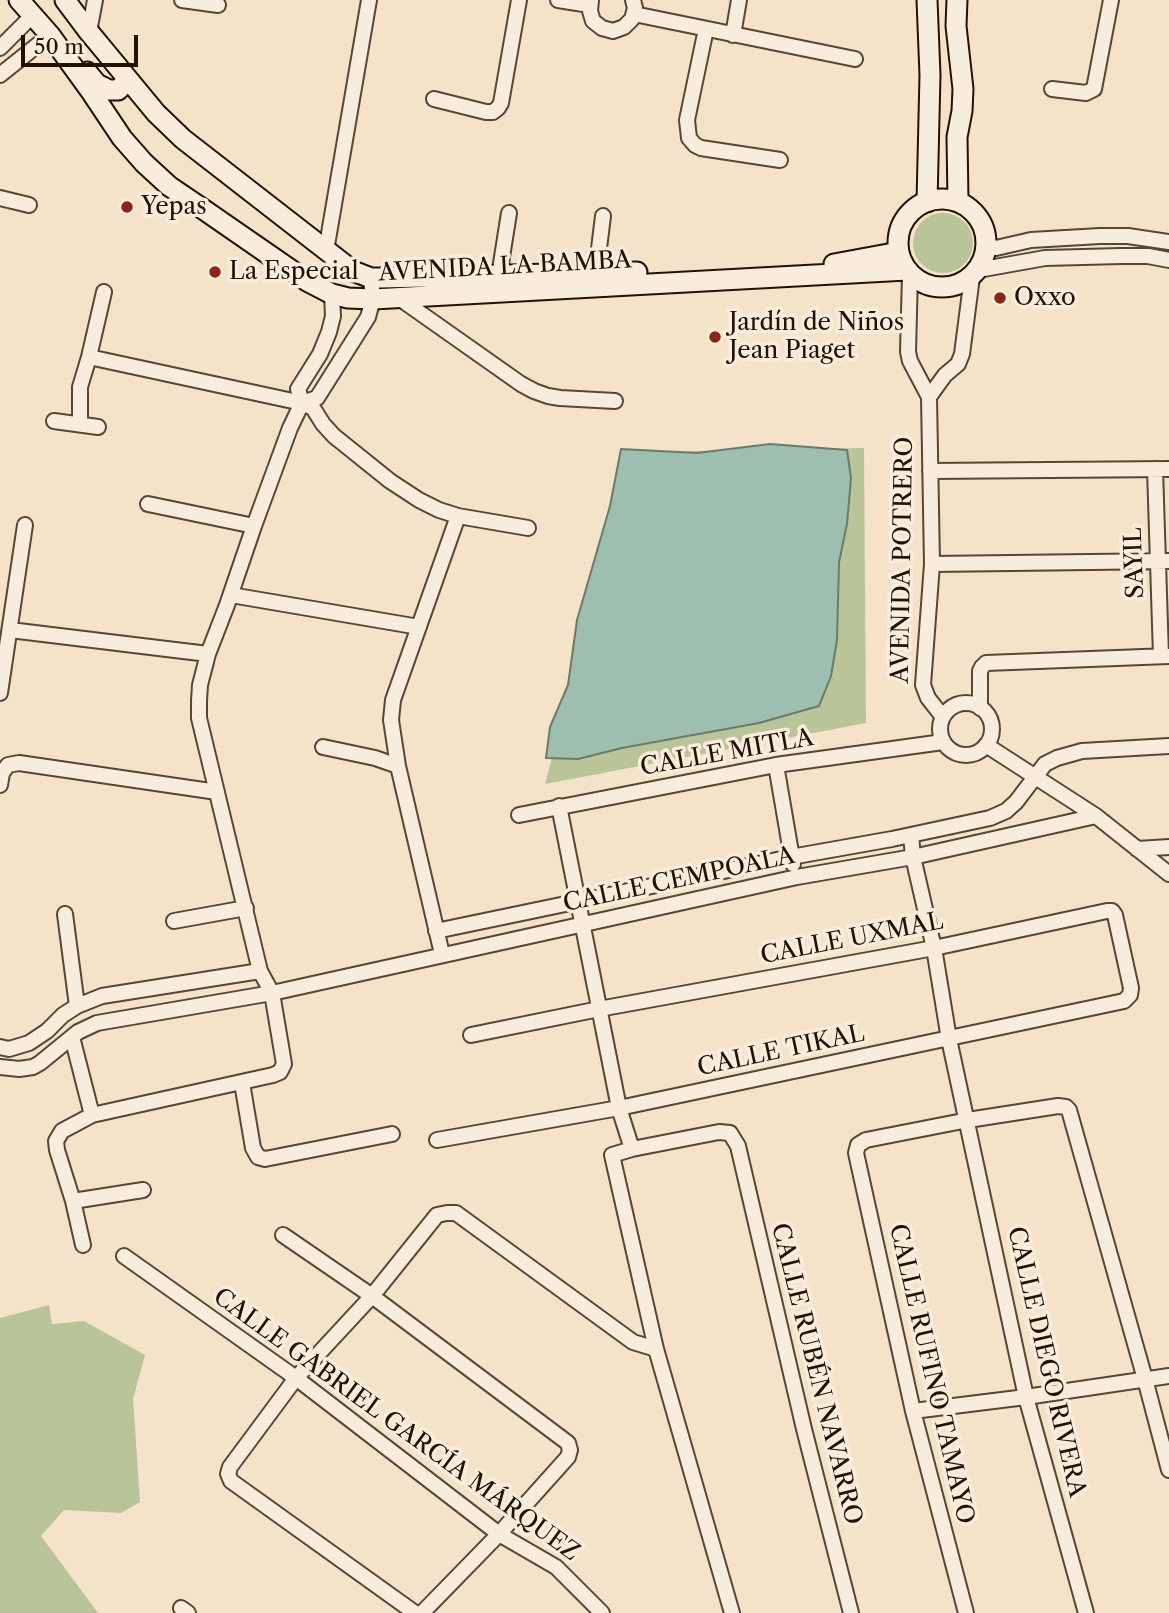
<!DOCTYPE html>
<meta charset="utf-8">
<style>
body{margin:0}
#map{position:relative;width:1169px;height:1613px;overflow:hidden;background:#f5e3c9;font-family:"Libre Caslon Text",serif}
canvas{display:block}
.scale{position:absolute;left:21px;top:35px;width:117px;height:32px;box-sizing:border-box;border:4px solid #231204;border-top:0;padding-left:9px;font-size:21px;line-height:24px;white-space:nowrap;color:#231204;-webkit-text-stroke:5px #f8eddc;paint-order:stroke}
</style>
<div id="map">
<canvas width="1169" height="1613"></canvas>
<div class="scale">50 m</div>
</div>
<script>
const ctx = document.querySelector('canvas').getContext('2d');
ctx.lineJoin = 'round';
function fill(path, color) { ctx.fillStyle = color; ctx.fill(path, 'evenodd'); }
const toPath = rows => new Path2D(rows.map(r => 'M' + r).join(''));
function trace(path, color, width, dash) { ctx.strokeStyle = color; ctx.lineWidth = width; ctx.lineCap = dash ? 'butt' : 'round'; ctx.setLineDash(dash || []); ctx.stroke(path); }
function label(font, color, halo, rows, align = 'center') {
  ctx.font = font + ' "Libre Caslon Text",serif'; ctx.lineWidth = 7; ctx.setLineDash([]); ctx.textBaseline = 'middle'; ctx.strokeStyle = halo; ctx.fillStyle = color; for (const [text, x, y, turn = 0] of rows) {
    ctx.save(); ctx.translate(x, y); ctx.rotate((+turn || 0) * Math.PI / 180); ctx.textAlign = isNaN(turn) ? turn : align; if (halo) ctx.strokeText(text, 0, 0); ctx.fillText(text, 0, 0); ctx.restore();
  }
}
const green = toPath([
 '913 243a30 30 0 1 1 60 0a30 30 0 1 1-60 0Z',
 [864,448,866,723,545,784,633,452],
 [49,1305,52,1324,84,1321,145,1355,133,1399,140,1502,121,1513,64,1510,41,1536,98,1613,0,1613,0,1318]
]);
const water = toPath([
 [770,444,847,450,851,478,847,524,839,562,837,640,831,676,819,706,759,723,622,748,578,759,546,758,550,727,568,685,577,620,610,506,621,449,697,453,770,444]
]);
const street = toPath([
 [182,0,218,5],
 [558,0,590,5],
 [591,0,590,11,593,21,602,28,613,31,624,27,632,19,635,8,633,0],
 [634,14,855,59],
 [706,29,687,120,689,138,695,145,701,148,780,160],
 [89,32,95,0],
 [733,35,739,0],
 [0,48,32,16],
 [0,75,50,35],
 [1052,89,1086,93,1094,89,1111,0],
 [434,99,486,112,493,112,498,108,501,103,519,0],
 [0,198,29,205],
 [987,245,996,248,1031,240,1100,236,1128,236,1169,242],
 [326,251,369,0],
 [978,270,1045,258,1121,256,1148,256,1169,260],
 [596,273,603,216],
 [910,274,908,352,910,361,929,397,932,564,923,685,928,698,943,717],
 [499,276,509,213],
 [399,298,521,384,534,391,548,396,560,398,615,401],
 [89,357,302,403,313,408,323,424,334,436,390,481,419,500,439,510,458,516,528,528],
 [929,397,945,375,958,364,962,354,972,277],
 [302,403,317,398,368,317,373,299,371,278],
 [54,421,98,427],
 [80,424,80,387,89,357,104,292],
 [1155,469,1161,656],
 [930,471,1169,469],
 [148,504,254,526],
 [932,564,1169,561],
 [231,595,419,627],
 [10,630,208,654],
 [0,693,25,525],
 '940 729a26 26 0 1 1 52 0a26 26 0 1 1-52 0Z',
 [980,708,980,671,982,667,986,663,1169,656],
 [986,745,1096,816,1169,874],
 [323,747,375,758,398,766],
 [776,765,793,864],
 [0,785,2,773,8,765,19,763,217,792],
 [559,806,619,1108,632,1149,612,1155,656,1349,732,1613],
 [519,815,776,765,943,742],
 [911,835,913,857,934,948,949,1039,1026,1397,1086,1613],
 [1137,849,1169,847],
 [65,914,77,1006],
 [174,921,246,908],
 [436,931,791,857,892,839,990,818,1006,811,1016,802,1045,764,1057,758,1082,751,1169,746],
 [442,954,398,766,391,720,393,700,458,516],
 [72,1037,92,1115],
 [0,1047,9,1049,29,1043,47,1031,63,1015,77,1006,102,996,260,971],
 [0,1067,19,1069,33,1067,40,1063,78,1032,97,1023,272,993,797,877,913,857,1096,816],
 [242,1083,253,1148,258,1157,265,1159,392,1134],
 [437,1140,619,1108,1124,1001,1130,995,1131,988,1115,915,1112,911,1107,911,934,948,599,1009,471,1035],
 [632,1149,719,1132,730,1133,738,1146,804,1429,851,1613],
 [73,1201,143,1190],
 [283,1235,372,1296,568,1443,570,1450,568,1457,499,1534,422,1613],
 [83,1245,73,1201,57,1150,56,1141,62,1131,92,1115,273,1075,280,1072,284,1064,272,993,260,971,199,718,199,701,200,685,208,654,227,605,254,526,290,428,302,403,298,389,320,354,329,332,333,316,332,294],
 [124,1256,296,1378,499,1534,556,1567,602,1613],
 [913,1411,1026,1397,1169,1376],
 [181,1608,188,1613],
 [415,1613,231,1481,228,1474,230,1467,296,1378,372,1296,437,1215,447,1213,456,1213,633,1342,656,1349],
 [966,1613,913,1411,856,1153,858,1145,866,1140,968,1120,1058,1106,1066,1107,1069,1110,1145,1379,1169,1470]
]);
const secondary = toPath([
 [19,0,50,35,92,93,122,138,144,163,169,186,200,207,307,281,332,294,348,298,373,299,907,270],
 [65,0,89,32,156,113,183,139,353,271,371,278,380,278,637,272],
 [927,0,930,75,927,202],
 [957,0,956,26,963,89,962,111,957,137,958,201],
 [87,72,97,84,109,90,118,90,128,80],
 '898 243a44 44 0 1 1 88 0a44 44 0 1 1-88 0Z',
 [834,264,899,252]
]);
const markers = [
 [127,207,7,"#8f2418"],
 [215,272,7,"#8f2418"],
 [1000,298,7,"#8f2418"],
 [715,337,7,"#8f2418"]
];
const poiNames = [
 ["Yepas",141,207],
 ["La Especial",229,272],
 ["Oxxo",1014,298],
 ["Jardín de Niños",729,323],
 ["Jean Piaget",729,351]
];
const streetNames = [
 ["AVENIDA LA BAMBA",505,267,-3],
 ["AVENIDA POTRERO",903,560,-89],
 ["SAYIL",1135,563,-92],
 ["CALLE MITLA",727,753,-10],
 ["CALLE CEMPOALA",679,880,-12],
 ["CALLE UXMAL",852,939,-11],
 ["CALLE TIKAL",781,1051,-12],
 ["CALLE DIEGO RIVERA",1046,1362,77],
 ["CALLE RUBÉN NAVARRO",816,1374,76],
 ["CALLE RUFINO TAMAYO",931,1374,77],
 ["CALLE GABRIEL GARCÍA MÁRQUEZ",396,1425,36]
];
fill(green, '#b9c498');
fill(water, '#9dbfaf');
trace(water, '#6c7a6b', 2);
trace(street, '#584635', 18);
trace(secondary, '#231204', 23);
trace(street, '#f8eddc', 14);
trace(secondary, '#f8eddc', 19);
for (const [x, y, r, color] of markers) { const dot = new Path2D(); dot.arc(x, y, r, 0, 2 * Math.PI); ctx.fillStyle = color; ctx.fill(dot); trace(dot, '#f8eddc', 2.5); }
label('24px', '#231204', '#f8eddc', poiNames, 'left');
label('24px', '#231204', '#f8eddc', streetNames);
</script>
